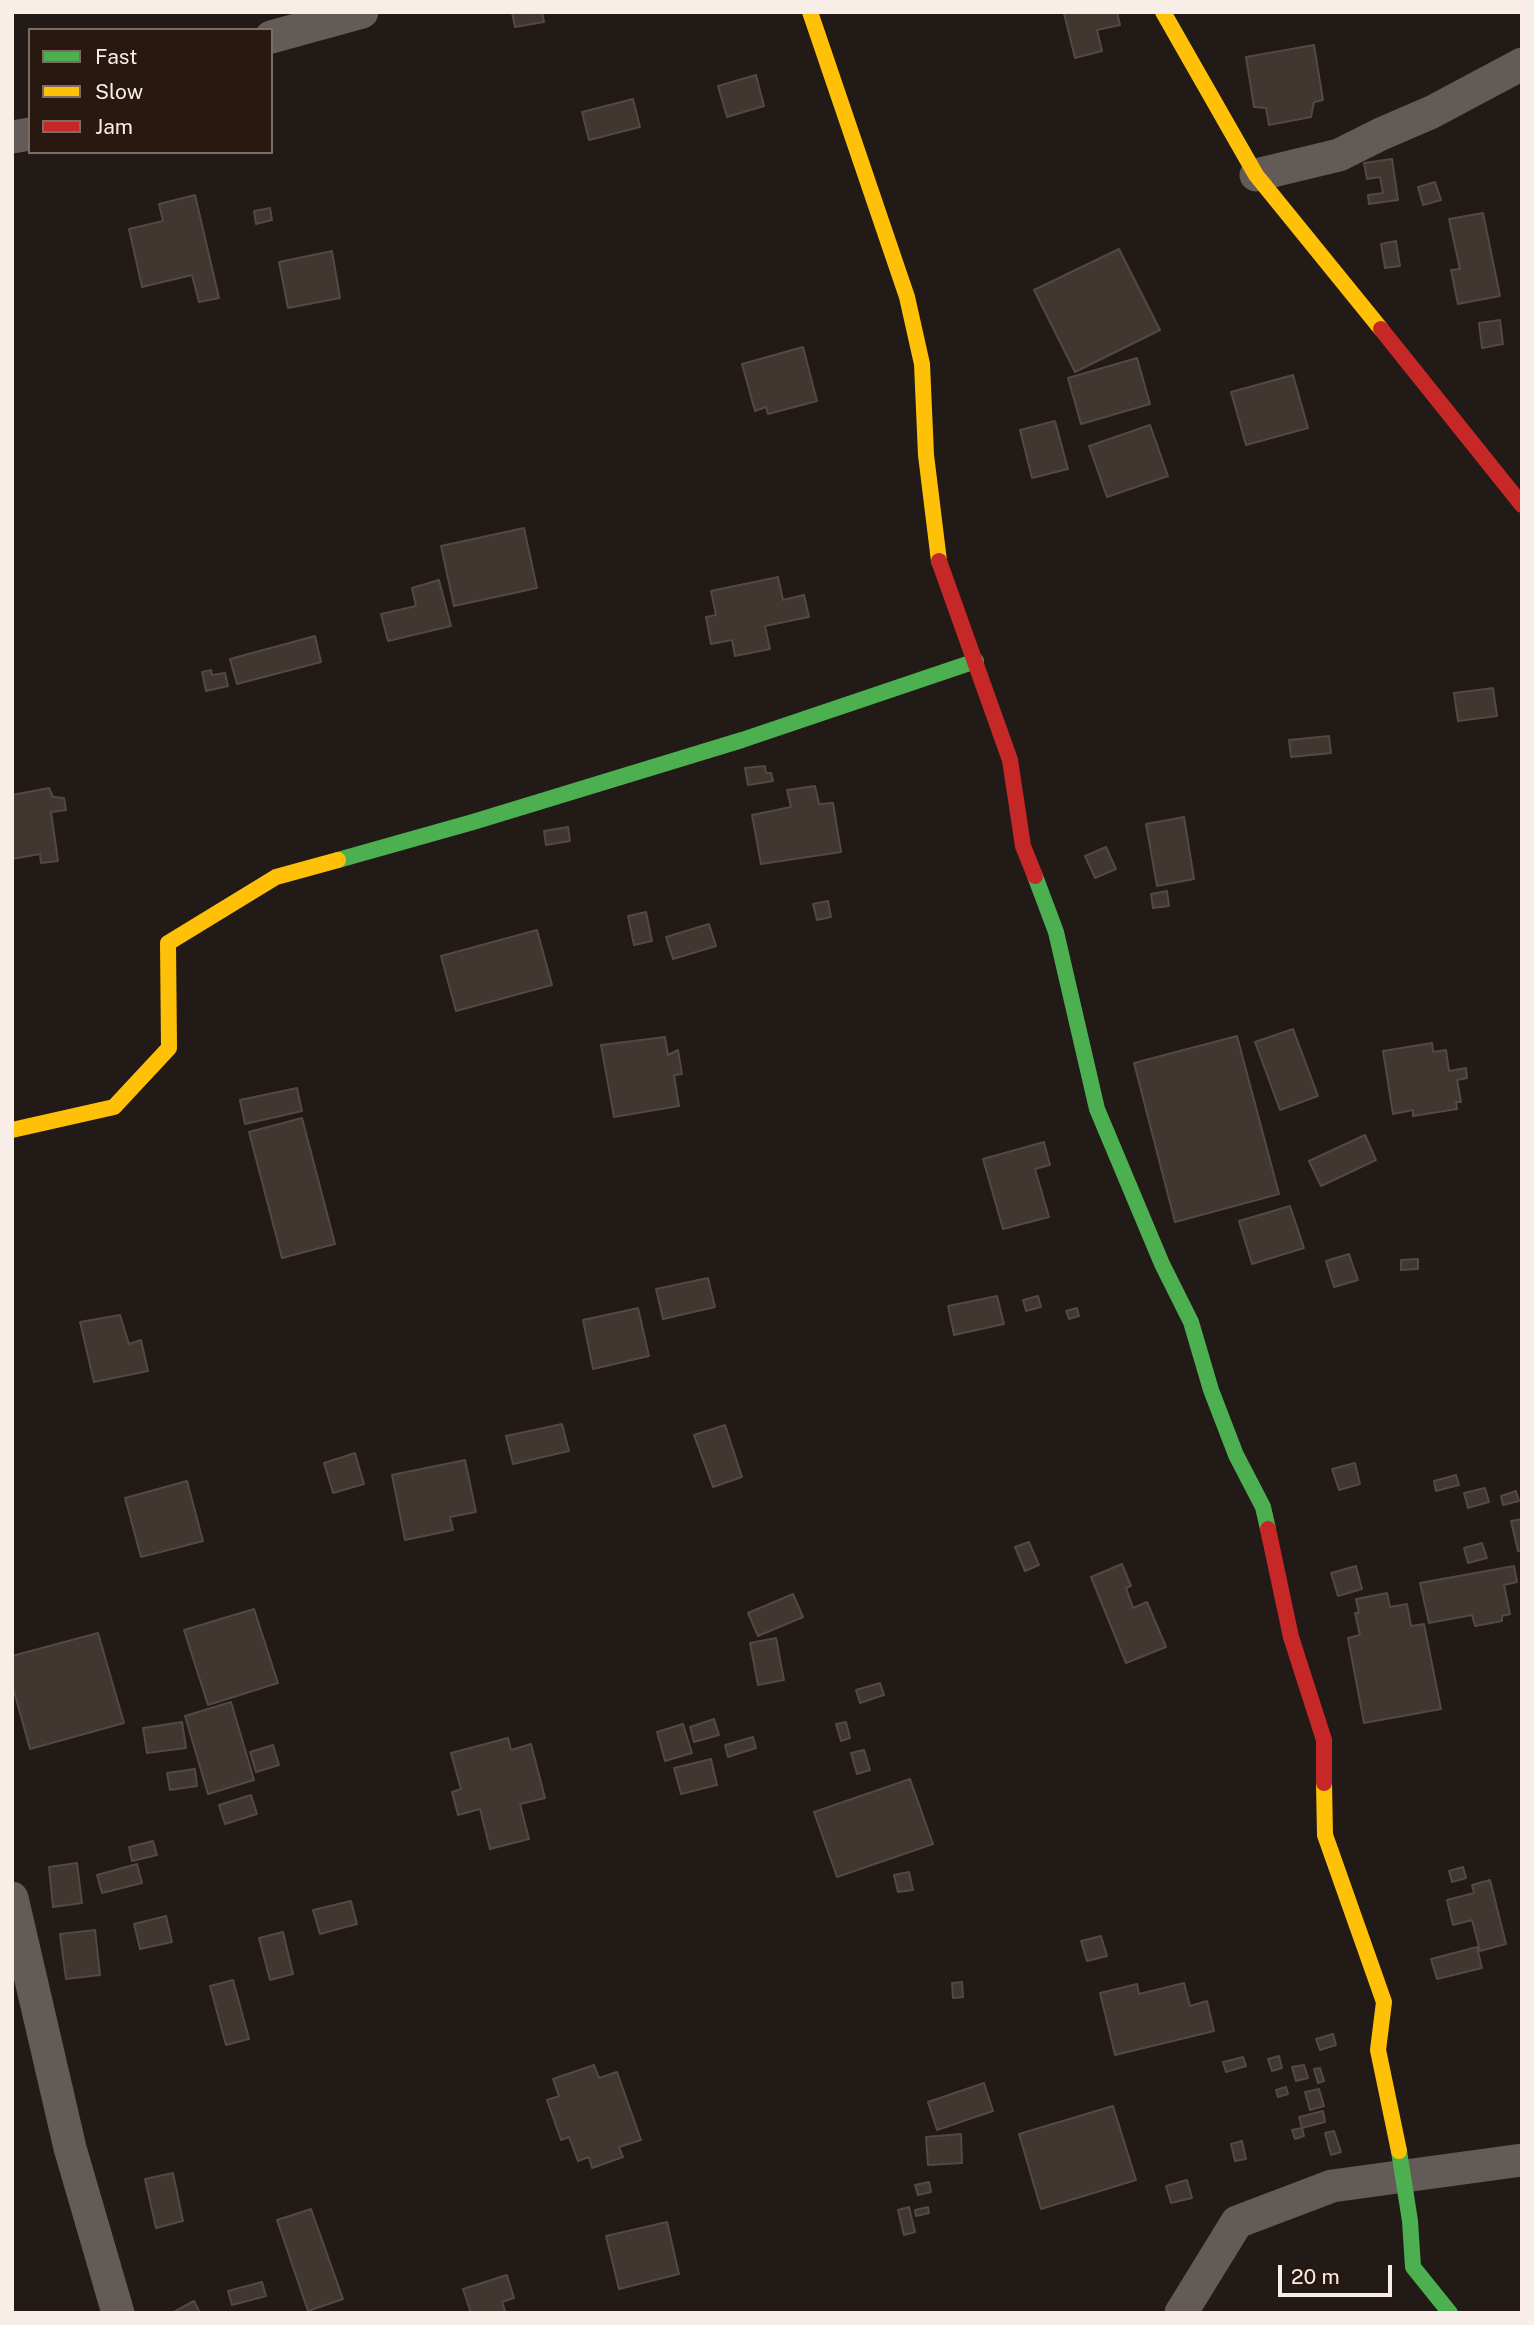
<!DOCTYPE html>
<style>
body{margin:0}
#map{position:relative;width:1534px;height:2325px;overflow:hidden;background:#221a16;font-family:"Public Sans",sans-serif}
canvas{display:block}
.frame{position:absolute;inset:0;border:14px solid #f8ede7;pointer-events:none}
.legend{position:absolute;left:28px;top:28px;width:245px;height:126px;box-sizing:border-box;background:#281810;border:2px solid #7b6d66;margin:0;padding:9px 12px;list-style:none;font-size:21px;color:#f8ede7}
.legend li{display:flex;align-items:center;gap:14px;height:35px}
.legend b{width:35px;border:2px solid #7b6d66}
.scale{position:absolute;left:1278px;top:2265px;width:114px;height:32px;box-sizing:border-box;border:4px solid #f8ede7;border-top:0;padding-left:9px;font-size:21px;line-height:24px;white-space:nowrap;color:#f8ede7;-webkit-text-stroke:5px #281810;paint-order:stroke}
</style>
<div id="map">
<canvas width="1534" height="2325"></canvas>
<div class="frame"></div>
<ul class="legend">
<li><b style="height:9px;background:#4caf50"></b>Fast</li>
<li><b style="height:9px;background:#ffc107"></b>Slow</li>
<li><b style="height:9px;background:#c62828"></b>Jam</li>
</ul>
<div class="scale">20 m</div>
</div>
<script>
const ctx = document.querySelector('canvas').getContext('2d');
ctx.lineJoin = 'round';
function fill(path, color) { ctx.fillStyle = color; ctx.fill(path, 'evenodd'); }
const toPath = rows => new Path2D(rows.map(r => 'M' + r).join(''));
function trace(path, color, width, dash) { ctx.strokeStyle = color; ctx.lineWidth = width; ctx.lineCap = dash ? 'butt' : 'round'; ctx.setLineDash(dash || []); ctx.stroke(path); }
const building = toPath([
 [512,12,542,12,544,22,515,27,512,12],
 [1117,12,1120,25,1097,30,1102,51,1075,58,1064,13,1117,12],
 [1314,45,1323,100,1314,102,1311,117,1269,125,1266,108,1254,107,1246,57,1314,45],
 [756,75,764,106,727,117,718,86,756,75],
 [633,99,640,127,589,140,582,112,633,99],
 [1392,159,1398,200,1369,204,1368,195,1383,193,1380,177,1367,179,1364,163,1392,159],
 [1435,182,1441,200,1423,205,1418,187,1435,182],
 [195,195,219,298,199,302,192,275,142,287,129,229,163,221,159,204,195,195],
 [270,208,272,220,256,224,254,211,270,208],
 [1483,213,1500,296,1458,304,1451,270,1460,269,1449,219,1483,213],
 [1396,241,1400,266,1385,268,1381,244,1396,241],
 [1119,249,1160,330,1075,372,1034,290,1119,249],
 [332,251,340,298,288,308,279,262,332,251],
 [1500,320,1503,344,1482,348,1479,323,1500,320],
 [803,347,817,401,768,414,766,407,755,411,742,364,803,347],
 [1137,358,1150,404,1081,424,1068,378,1137,358],
 [1293,375,1308,428,1246,445,1231,392,1293,375],
 [1055,421,1068,469,1032,478,1020,430,1055,421],
 [1150,425,1168,476,1107,497,1089,446,1150,425],
 [524,528,537,588,454,606,441,546,524,528],
 [778,577,783,600,804,595,809,617,765,626,770,649,735,656,732,640,711,644,706,617,716,615,711,591,778,577],
 [439,580,451,626,388,641,381,614,416,606,412,588,439,580],
 [315,636,321,662,237,684,230,659,315,636],
 [211,670,212,675,225,673,228,686,206,691,202,672,211,670],
 [1493,688,1497,716,1458,721,1454,693,1493,688],
 [1329,736,1331,753,1291,757,1289,740,1329,736],
 [765,766,766,773,771,773,773,781,748,785,745,768,765,766],
 [815,786,819,804,833,803,841,852,761,864,752,815,791,807,787,790,815,786],
 [49,788,53,797,64,798,66,810,51,812,58,861,41,863,40,854,12,859,12,795,49,788],
 [1184,817,1194,879,1157,886,1146,824,1184,817],
 [568,827,570,841,546,845,544,831,568,827],
 [1106,847,1116,869,1095,878,1085,856,1106,847],
 [1167,891,1169,906,1153,908,1151,894,1167,891],
 [828,901,831,917,817,920,813,904,828,901],
 [646,912,652,941,634,945,628,916,646,912],
 [709,924,716,946,673,959,666,937,709,924],
 [537,930,552,985,456,1011,441,956,537,930],
 [1293,1029,1318,1096,1280,1110,1255,1042,1293,1029],
 [1237,1036,1279,1194,1175,1222,1134,1063,1237,1036],
 [665,1037,668,1055,678,1050,682,1074,674,1075,679,1106,614,1117,601,1045,665,1037],
 [1432,1043,1433,1052,1446,1050,1449,1071,1466,1068,1467,1078,1457,1080,1461,1102,1456,1102,1457,1109,1413,1116,1413,1110,1393,1114,1383,1051,1432,1043],
 [297,1088,302,1111,245,1124,240,1100,297,1088],
 [302,1118,335,1244,282,1258,249,1132,302,1118],
 [1365,1135,1376,1160,1321,1186,1309,1161,1365,1135],
 [1044,1142,1050,1165,1035,1169,1049,1217,1003,1229,983,1159,1044,1142],
 [1290,1206,1304,1248,1252,1264,1239,1221,1290,1206],
 [1349,1254,1358,1280,1334,1287,1326,1261,1349,1254],
 [1418,1259,1418,1269,1401,1270,1401,1260,1418,1259],
 [708,1278,715,1307,663,1319,656,1289,708,1278],
 [997,1296,1004,1324,954,1335,948,1306,997,1296],
 [1038,1296,1041,1307,1026,1311,1023,1300,1038,1296],
 [638,1308,649,1356,593,1369,583,1320,638,1308],
 [1077,1308,1079,1316,1069,1319,1066,1311,1077,1308],
 [120,1315,129,1344,141,1340,148,1371,94,1382,80,1322,120,1315],
 [562,1424,569,1451,513,1464,506,1436,562,1424],
 [725,1425,742,1477,713,1487,694,1435,725,1425],
 [355,1453,364,1484,333,1493,324,1463,355,1453],
 [465,1460,476,1512,450,1517,453,1530,405,1540,392,1475,465,1460],
 [1355,1463,1360,1484,1339,1490,1332,1469,1355,1463],
 [1456,1475,1459,1485,1436,1491,1434,1481,1456,1475],
 [187,1481,203,1541,141,1557,125,1498,187,1481],
 [1485,1488,1489,1502,1468,1508,1464,1493,1485,1488],
 [1516,1491,1519,1501,1503,1505,1501,1496,1516,1491],
 [1522,1519,1522,1550,1518,1551,1511,1521,1522,1519],
 [1029,1542,1039,1565,1025,1571,1015,1547,1029,1542],
 [1482,1543,1487,1558,1468,1563,1464,1548,1482,1543],
 [1122,1564,1131,1586,1126,1588,1133,1608,1147,1602,1166,1647,1126,1663,1091,1577,1122,1564],
 [1356,1566,1362,1589,1338,1596,1331,1573,1356,1566],
 [1514,1566,1517,1582,1504,1585,1510,1614,1502,1616,1502,1621,1475,1626,1472,1615,1429,1623,1420,1583,1514,1566],
 [1387,1593,1390,1607,1407,1604,1411,1626,1424,1624,1441,1709,1364,1723,1348,1638,1360,1635,1355,1613,1359,1613,1356,1599,1387,1593],
 [793,1594,803,1617,758,1636,748,1613,793,1594],
 [254,1609,278,1683,208,1705,184,1630,254,1609],
 [98,1633,124,1723,30,1749,12,1684,12,1656,98,1633],
 [776,1638,784,1680,758,1685,750,1643,776,1638],
 [880,1683,884,1695,860,1703,856,1690,880,1683],
 [231,1702,254,1780,208,1794,185,1716,231,1702],
 [714,1719,719,1735,694,1742,690,1727,714,1719],
 [182,1722,186,1748,147,1753,143,1728,182,1722],
 [846,1722,850,1738,841,1741,836,1724,846,1722],
 [683,1724,692,1753,665,1761,657,1732,683,1724],
 [753,1737,756,1748,728,1757,725,1745,753,1737],
 [508,1738,511,1750,531,1744,545,1798,520,1804,529,1839,490,1849,480,1809,458,1815,452,1792,461,1789,451,1753,508,1738],
 [273,1745,279,1765,256,1772,250,1752,273,1745],
 [864,1750,870,1770,857,1774,851,1753,864,1750],
 [711,1759,717,1785,681,1794,674,1768,711,1759],
 [195,1769,197,1786,170,1790,167,1773,195,1769],
 [910,1779,933,1844,837,1877,814,1812,910,1779],
 [251,1795,257,1814,225,1824,219,1805,251,1795],
 [153,1841,157,1855,132,1861,129,1847,153,1841],
 [77,1863,82,1903,53,1907,49,1867,77,1863],
 [137,1864,142,1883,102,1893,97,1875,137,1864],
 [1463,1867,1466,1878,1452,1882,1449,1871,1463,1867],
 [909,1872,913,1890,898,1892,894,1875,909,1872],
 [1490,1880,1506,1944,1480,1951,1472,1920,1453,1925,1447,1900,1474,1893,1472,1885,1490,1880],
 [351,1901,357,1924,320,1934,313,1910,351,1901],
 [166,1916,172,1942,140,1949,134,1924,166,1916],
 [95,1930,100,1975,66,1979,60,1934,95,1930],
 [283,1932,293,1974,270,1980,259,1938,283,1932],
 [1101,1936,1107,1956,1087,1961,1081,1941,1101,1936],
 [1477,1947,1482,1968,1437,1979,1431,1959,1477,1947],
 [233,1980,249,2039,226,2045,210,1986,233,1980],
 [962,1982,963,1997,953,1998,952,1983,962,1982],
 [1184,1983,1190,2006,1207,2001,1214,2031,1115,2055,1100,1993,1137,1984,1139,1994,1184,1983],
 [1333,2034,1336,2045,1320,2050,1316,2039,1333,2034],
 [1279,2056,1282,2068,1272,2071,1268,2059,1279,2056],
 [1243,2057,1246,2066,1226,2072,1223,2062,1243,2057],
 [594,2065,599,2078,617,2072,641,2140,619,2147,623,2157,592,2168,589,2157,578,2161,569,2137,561,2140,547,2100,559,2096,553,2079,594,2065],
 [1304,2065,1308,2078,1296,2081,1292,2067,1304,2065],
 [1320,2068,1324,2081,1318,2083,1314,2069,1320,2068],
 [984,2083,993,2111,937,2130,928,2102,984,2083],
 [1286,2087,1288,2094,1278,2097,1276,2090,1286,2087],
 [1319,2089,1324,2106,1310,2110,1305,2092,1319,2089],
 [1113,2106,1136,2180,1041,2209,1019,2134,1113,2106],
 [1323,2111,1325,2122,1302,2128,1299,2117,1323,2111],
 [1302,2128,1304,2136,1295,2139,1292,2130,1302,2128],
 [1334,2131,1341,2152,1331,2155,1325,2133,1334,2131],
 [961,2134,962,2163,928,2165,926,2137,961,2134],
 [1242,2141,1246,2159,1235,2161,1231,2144,1242,2141],
 [173,2173,183,2221,156,2228,145,2179,173,2173],
 [1187,2180,1192,2198,1171,2203,1166,2186,1187,2180],
 [929,2182,931,2192,918,2195,915,2185,929,2182],
 [909,2207,915,2232,904,2235,898,2210,909,2207],
 [928,2207,929,2213,916,2216,915,2210,928,2207],
 [311,2209,343,2299,308,2311,277,2220,311,2209],
 [667,2222,679,2274,619,2289,606,2236,667,2222],
 [507,2275,514,2298,502,2302,506,2313,471,2313,463,2289,507,2275],
 [262,2282,266,2296,232,2305,228,2291,262,2282],
 [194,2301,200,2313,172,2313,194,2301]
]);
const street = toPath([
 [271,37,362,12],
 [12,137,30,134],
 [1256,175,1339,155,1381,134,1432,112,1522,64],
 [12,1898,70,2148,118,2313],
 [1181,2313,1237,2222,1332,2186,1522,2160]
]);
const fast = toPath([
 [338,860,473,822,742,740,976,661],
 [1035,876,1056,932,1097,1109,1162,1264,1191,1322,1211,1390,1236,1455,1263,1507,1268,1529],
 [1399,2151,1410,2221,1413,2267,1450,2313]
]);
const slow = toPath([
 [810,12,907,297,922,364,926,455,939,561],
 [1163,12,1256,175,1381,329],
 [12,1130,114,1107,169,1048,168,943,276,877,338,860],
 [1324,1783,1325,1835,1384,2002,1378,2050,1399,2151]
]);
const jam = toPath([
 [1381,329,1522,505],
 [939,561,1010,760,1023,846,1035,876],
 [1268,1529,1291,1637,1324,1740,1324,1783]
]);
fill(building, '#413630');
trace(building, '#514946', 2);
trace(street, '#635b58', 33);
trace(fast, '#4caf50', 16);
trace(slow, '#ffc107', 16);
trace(jam, '#c62828', 16);
</script>
